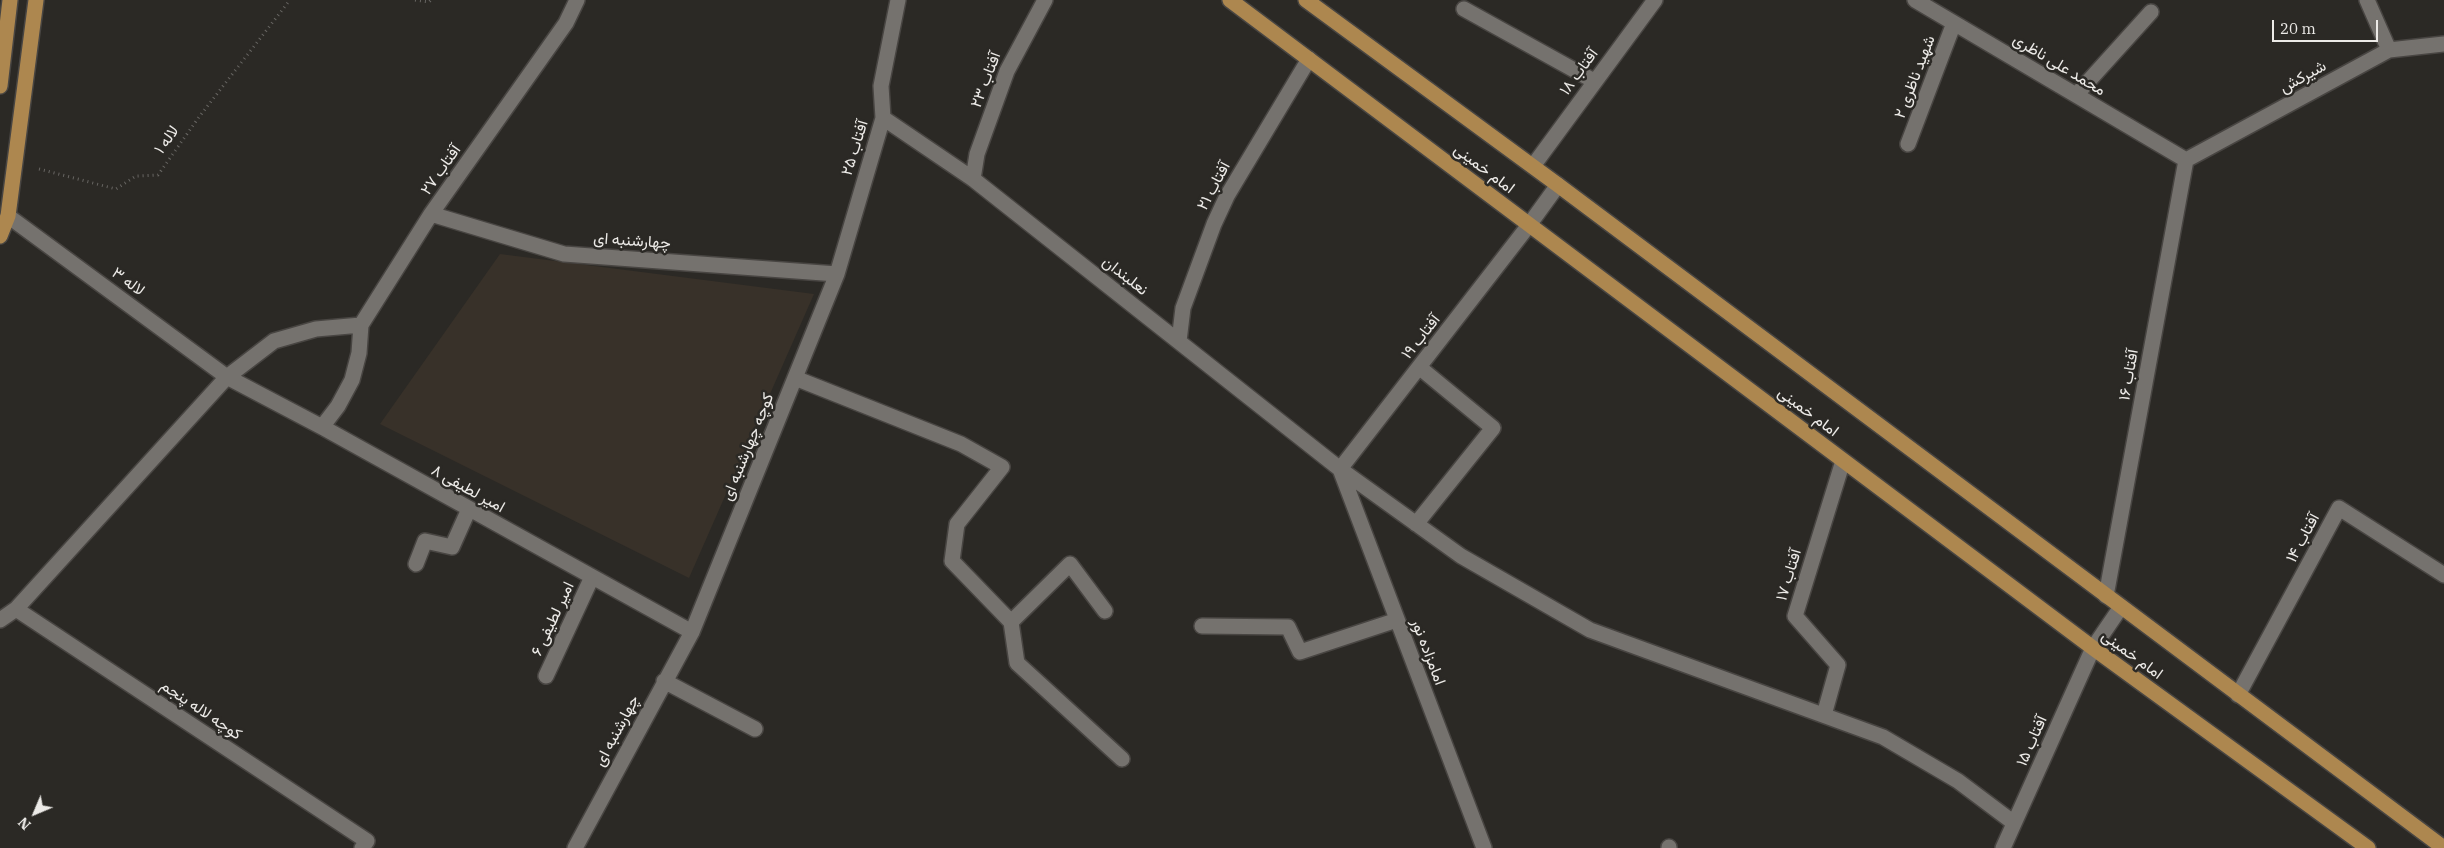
<!DOCTYPE html>
<meta charset="utf-8">
<style>
body{margin:0}
#map{position:relative;width:2444px;height:848px;overflow:hidden;background:#2b2925;font-family:"IBM Plex Serif",serif}
canvas{display:block}
.north{position:absolute;left:10px;top:788px;width:50px;height:50px;-webkit-text-stroke:4px #2b2925;paint-order:stroke;rotate:225deg;font-size:14px;font-weight:700;line-height:20px;text-align:center;color:#eceae7}
.north::after{content:'';display:block;margin:auto;width:18px;height:22px;background:#eceae7;clip-path:polygon(50% 0,100% 100%,50% 72%,0 100%)}
.scale{position:absolute;left:2272px;top:20px;width:106px;height:22px;box-sizing:border-box;border:2px solid #eceae7;border-top:0;padding-left:6px;font-size:15px;line-height:18px;white-space:nowrap;color:#eceae7;-webkit-text-stroke:4px #2b2925;paint-order:stroke}
</style>
<div id="map">
<canvas width="2444" height="848"></canvas>
<div class="north">N</div>
<div class="scale">20 m</div>
</div>
<script>
const ctx = document.querySelector('canvas').getContext('2d');
ctx.lineJoin = 'round';
function fill(path, color) { ctx.fillStyle = color; ctx.fill(path, 'evenodd'); }
const toPath = rows => new Path2D(rows.map(r => 'M' + r).join(''));
function trace(path, color, width, dash) { ctx.strokeStyle = color; ctx.lineWidth = width; ctx.lineCap = dash ? 'butt' : 'round'; ctx.setLineDash(dash || []); ctx.stroke(path); }
function label(font, color, halo, rows, align = 'center') {
  ctx.font = font + ' "IBM Plex Serif",Vazirmatn,serif'; ctx.lineWidth = 5; ctx.setLineDash([]); ctx.textBaseline = 'middle'; ctx.strokeStyle = halo; ctx.fillStyle = color; for (const [text, x, y, turn = 0] of rows) {
    ctx.save(); ctx.translate(x, y); ctx.rotate((+turn || 0) * Math.PI / 180); ctx.textAlign = isNaN(turn) ? turn : align; if (halo) ctx.strokeText(text, 0, 0); ctx.fillText(text, 0, 0); ctx.restore();
  }
}
const built = toPath([
 [500,254,814,294,689,578,380,424]
]);
const path = toPath([
 [415,0,429,2,431,0],
 [39,169,116,189,136,176,158,175,199,117,290,0]
]);
const street = toPath([
 [1915,0,2186,160],
 [2367,0,2389,50],
 [1464,9,1594,81],
 [2076,95,2151,12],
 [883,118,973,179,1340,469,1461,556,1590,630,1883,737,1958,781,2014,823],
 [1908,144,1954,23],
 [2186,160,2389,50,2444,44],
 [1533,166,1655,0],
 [973,179,977,154,1007,71,1045,0],
 [431,214,564,254,837,274],
 [8,216,227,377,322,427,692,632],
 [1179,341,1183,308,1214,224,1227,196,1309,59],
 [795,378,961,444,1002,467,957,524,952,561,1011,622,1017,663,1122,759],
 [322,427,338,406,352,380,359,353,361,325],
 [1340,469,1484,848],
 [1340,469,1529,225],
 [1416,524,1493,428,1419,367],
 [416,564,425,541,452,547,469,509],
 [2106,596,2186,160],
 [16,609,367,841,362,848],
 [0,620,16,609,227,377,274,341,316,329,361,325,431,214,566,23,577,0],
 [1011,622,1070,564,1105,611],
 [1202,626,1288,627,1300,652,1397,620],
 [546,676,592,577],
 [664,681,755,729],
 [2238,695,2339,508,2444,575],
 [1824,715,1838,665,1795,616,1843,461],
 [575,848,692,632,837,274,883,118,881,86,898,0],
 [1669,848,1669,847],
 [2003,848,2093,648]
]);
const secondary = toPath([
 [1529,225,1558,185],
 [2093,648,2121,607]
]);
const primary = toPath([
 [1230,0,2093,648,2368,848],
 [1306,0,1558,185,2444,848],
 [0,86,10,0],
 [0,236,8,216,36,0]
]);
const streetNames = [
 ["محمد علی ناظری",2059,65,31],
 ["آفتاب ۱۸",1579,72,-54],
 ["۲ شهید ناظری",1915,77,-69],
 ["شیرکش",2303,77,-29],
 ["آفتاب ۲۳",986,80,-69],
 ["لاله ۱",167,140,-55],
 ["آفتاب ۲۵",855,148,-73],
 ["امام خمینی",1484,169,37],
 ["آفتاب ۲۷",441,170,-55],
 ["آفتاب ۲۱",1214,186,-62],
 ["چهارشنبه ای",632,241,4],
 ["نعلبندان",1125,276,38],
 ["لاله ۳",128,282,36],
 ["۱۹ آفتاب",1421,337,-52],
 ["آفتاب ۱۶",2129,375,-80],
 ["امام خمینی",1808,412,37],
 ["کوچه چهارشنبه ای",748,447,-68],
 ["۸ امیر لطیفی",468,489,29],
 ["آفتاب ۱۴",2303,538,-62],
 ["۱۷ آفتاب",1789,575,-73],
 ["۶ امیر لطیفی",553,619,-65],
 ["امامزاده نور",1428,652,69],
 ["امام خمینی",2132,655,36],
 ["کوچه لاله پنجم",201,710,34],
 ["چهارشنبه ای",617,731,-62],
 ["آفتاب ۱۵",2032,741,-66]
];
fill(built, '#383129');
trace(street, '#484542', 18);
trace(secondary, '#484542', 18);
trace(primary, '#484542', 18);
trace(path, '#686663', 3, [1, 4]);
trace(street, '#75726e', 15);
trace(secondary, '#75726e', 15);
trace(primary, '#ad874f', 15);
label('16px', '#eceae7', '#2b2925', streetNames);
</script>
